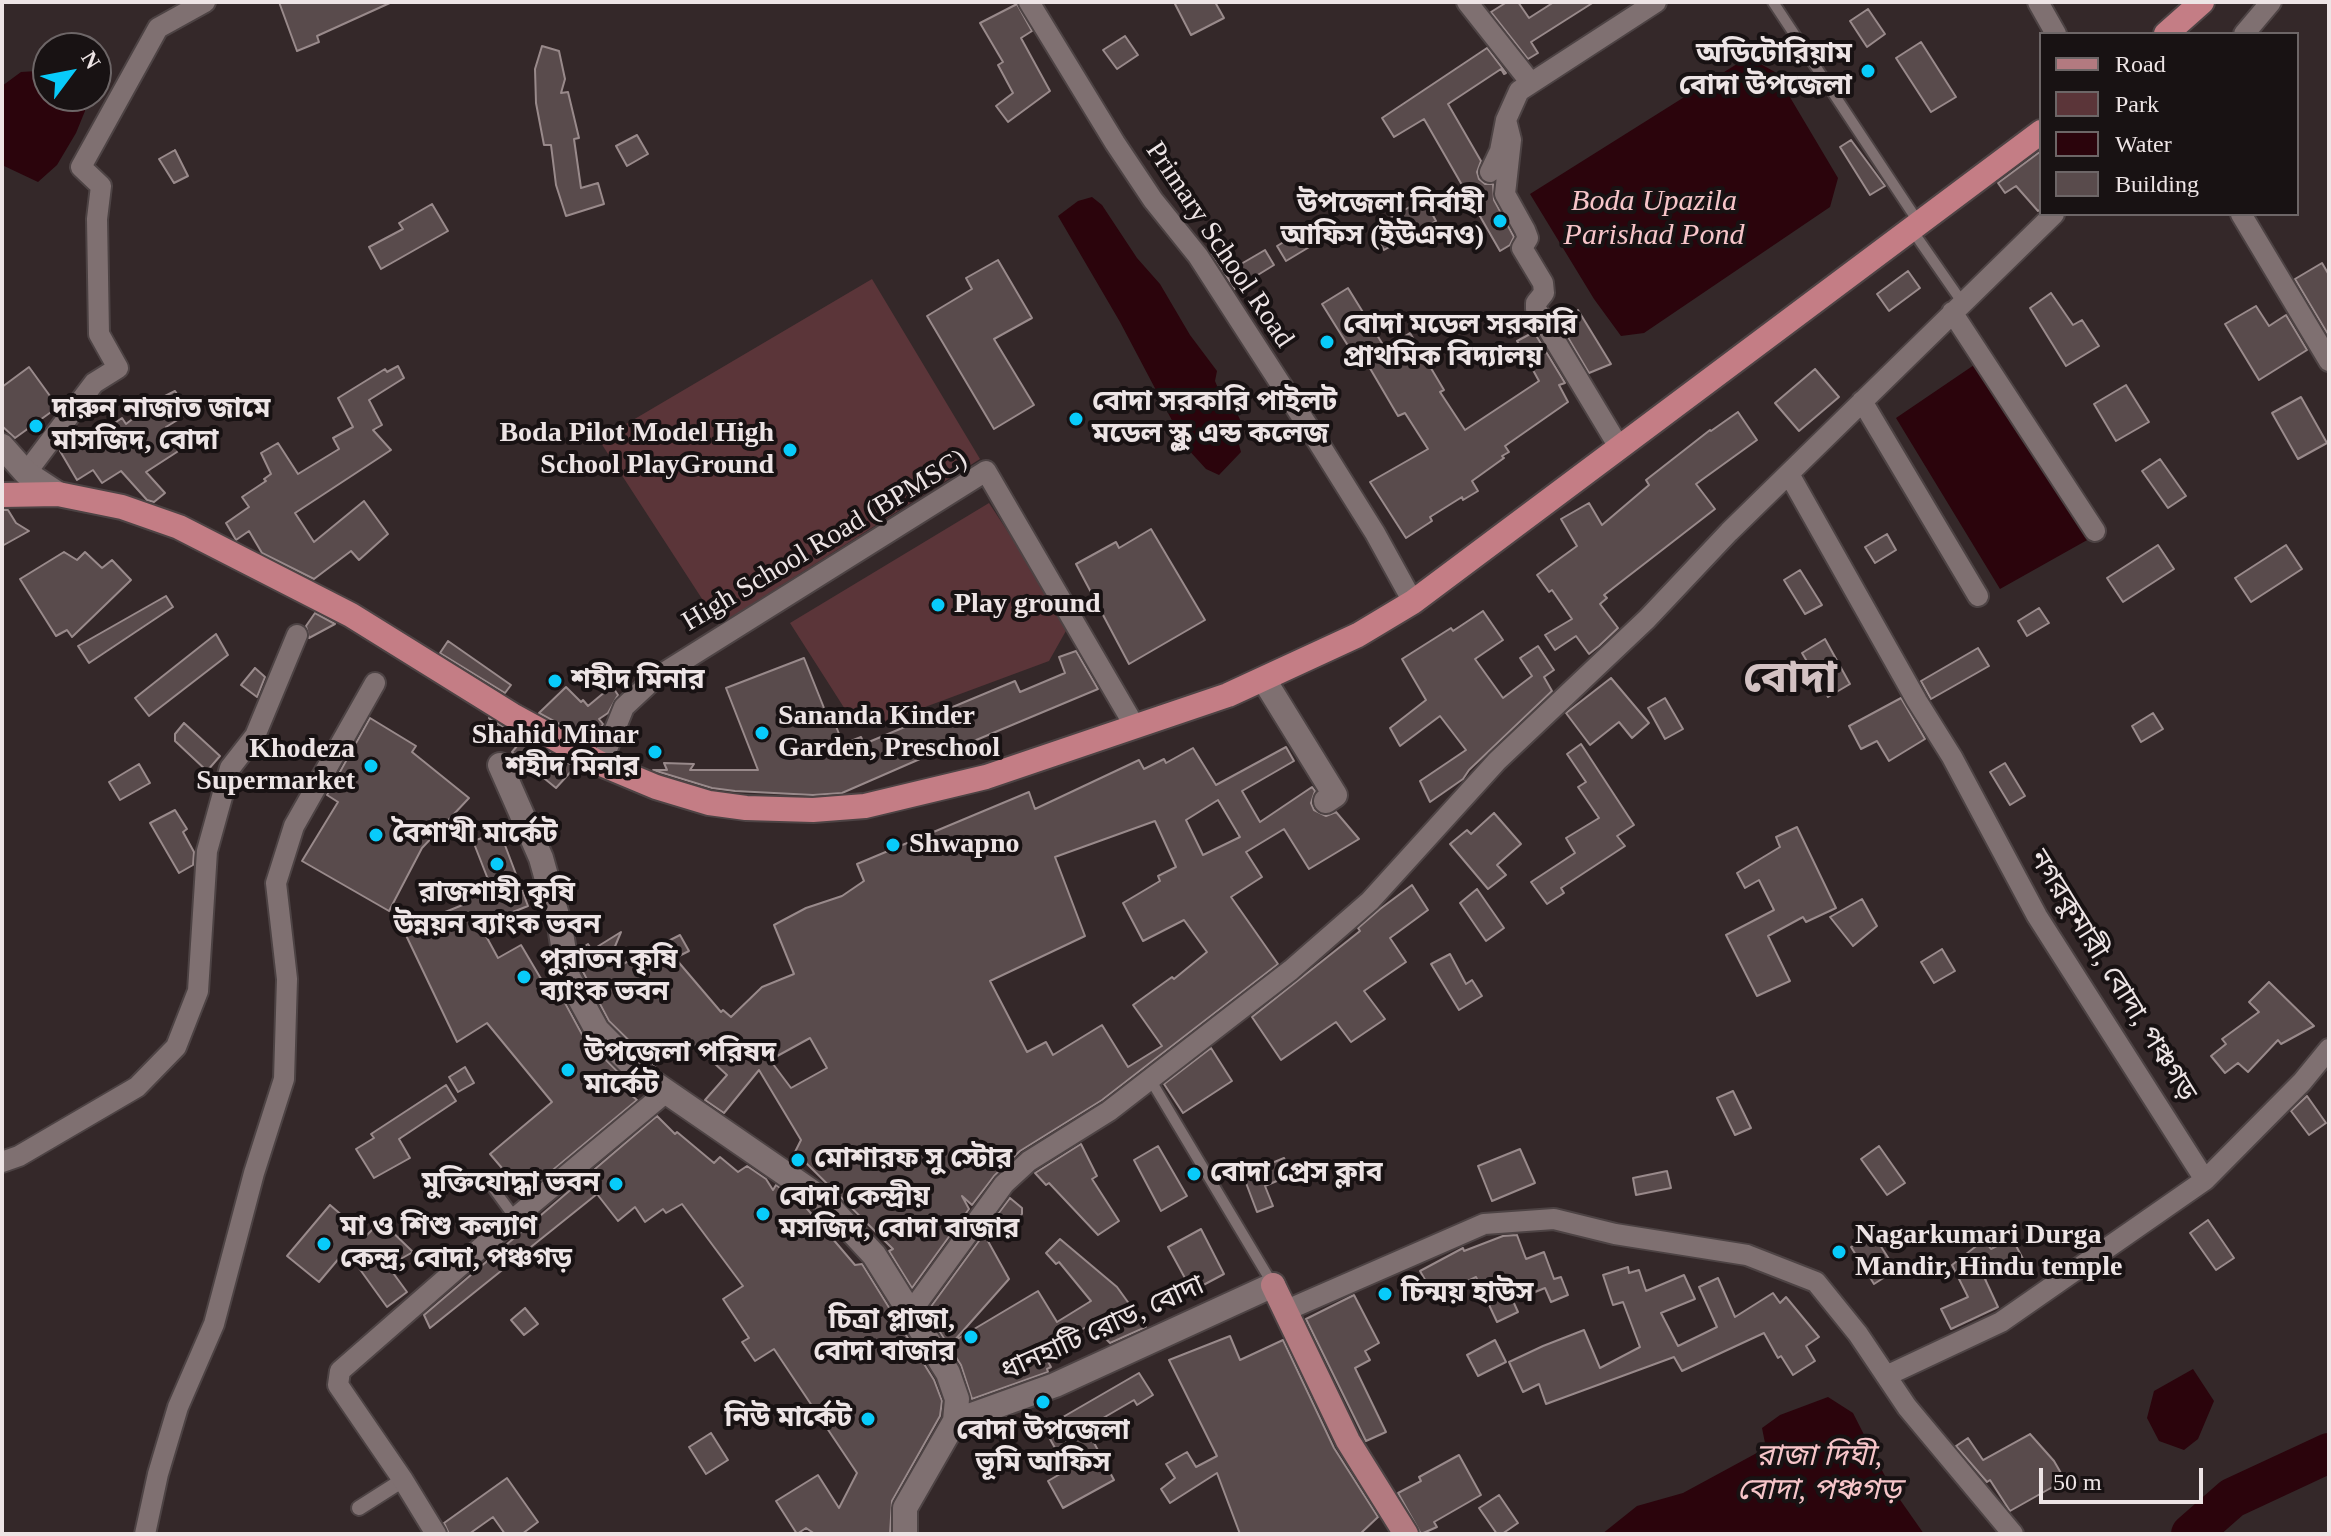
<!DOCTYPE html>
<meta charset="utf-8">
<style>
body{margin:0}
#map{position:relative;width:2331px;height:1536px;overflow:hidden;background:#342829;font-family:"Times New Roman",serif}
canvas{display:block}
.frame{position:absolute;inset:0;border:4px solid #ede4e5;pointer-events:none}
.legend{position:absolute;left:2039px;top:32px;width:260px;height:184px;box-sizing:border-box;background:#181213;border:2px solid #6d6667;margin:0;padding:10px 14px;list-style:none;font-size:24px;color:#ede4e5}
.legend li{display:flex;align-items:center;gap:16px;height:40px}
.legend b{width:40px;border:2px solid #6d6667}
.north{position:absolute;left:32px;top:32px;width:80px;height:80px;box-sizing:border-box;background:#181213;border:2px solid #6d6667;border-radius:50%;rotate:58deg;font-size:22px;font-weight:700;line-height:32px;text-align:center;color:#ede4e5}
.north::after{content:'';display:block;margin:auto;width:28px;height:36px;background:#08cbfa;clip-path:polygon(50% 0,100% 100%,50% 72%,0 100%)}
.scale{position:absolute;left:2039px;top:1468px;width:164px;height:36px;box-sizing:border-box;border:4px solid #ede4e5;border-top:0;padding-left:10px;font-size:24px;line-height:28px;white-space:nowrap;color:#ede4e5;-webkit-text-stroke:6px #181213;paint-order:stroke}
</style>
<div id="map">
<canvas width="2331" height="1536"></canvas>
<div class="frame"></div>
<ul class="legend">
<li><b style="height:10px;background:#b37a80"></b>Road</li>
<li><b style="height:22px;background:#5b3539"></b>Park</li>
<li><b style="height:22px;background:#2b040c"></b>Water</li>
<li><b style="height:22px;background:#594b4c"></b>Building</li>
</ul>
<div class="north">N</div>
<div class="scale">50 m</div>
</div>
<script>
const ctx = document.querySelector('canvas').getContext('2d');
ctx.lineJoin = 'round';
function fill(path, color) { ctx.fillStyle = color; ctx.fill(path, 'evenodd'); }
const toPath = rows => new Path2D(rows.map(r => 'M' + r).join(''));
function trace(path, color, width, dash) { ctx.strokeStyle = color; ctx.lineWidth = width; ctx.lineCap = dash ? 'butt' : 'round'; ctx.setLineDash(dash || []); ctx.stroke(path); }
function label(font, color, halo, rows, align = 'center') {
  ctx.font = font + ' "Times New Roman","Noto Sans Bengali",serif'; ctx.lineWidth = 8; ctx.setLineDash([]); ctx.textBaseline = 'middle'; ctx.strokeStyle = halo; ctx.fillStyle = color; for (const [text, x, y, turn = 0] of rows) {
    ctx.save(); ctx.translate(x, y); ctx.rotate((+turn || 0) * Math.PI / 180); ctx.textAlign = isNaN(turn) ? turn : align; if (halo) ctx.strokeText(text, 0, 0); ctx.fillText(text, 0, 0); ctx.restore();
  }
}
const green = toPath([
 [872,279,980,459,719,625,599,440],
 [989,503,1039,579,1067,629,1049,661,882,723,850,717,790,623]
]);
const water = toPath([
 [1748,57,1775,72,1838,178,1830,207,1644,333,1621,336,1594,299,1530,194],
 [48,59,48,96,83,96,85,111,76,133,57,165,38,182,2,165,2,86,21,72,37,71],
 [1092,197,1102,205,1137,258,1160,284,1190,335,1217,371,1215,381,1224,403,1235,409,1243,426,1238,441,1241,452,1219,475,1206,469,1186,447,1120,322,1058,216,1078,201],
 [1977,363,2089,539,2000,589,1896,418],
 [2193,1369,2214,1401,2198,1439,2184,1450,2159,1441,2147,1418,2154,1391],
 [1828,1397,1853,1413,1889,1484,1924,1534,1602,1534,1637,1506,1683,1493,1766,1448,1762,1428,1780,1415]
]);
const river = toPath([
 [2191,1534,2232,1498,2329,1453]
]);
const building = toPath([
 [279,2,392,2,317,36,319,42,297,51,279,2],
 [1174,2,1215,2,1224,18,1191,35,1174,2],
 [1507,2,1518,2,1529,18,1554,2,1594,2,1531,42,1538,53,1528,59,1491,12,1507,2],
 [1017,4,1032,31,1021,38,1050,91,1008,122,996,106,1013,93,998,65,1003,62,980,23,1017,4],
 [1868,9,1885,34,1867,47,1850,21,1868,9],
 [1125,36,1138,55,1117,69,1103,50,1125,36],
 [1921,42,1956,97,1931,112,1896,58,1921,42],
 [542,46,559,51,565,79,561,93,568,92,579,138,574,139,581,188,598,183,604,204,566,216,556,185,551,145,544,145,536,103,535,69,542,46],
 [1487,48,1506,73,1504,74,1501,69,1448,104,1481,161,1477,172,1479,179,1485,184,1493,184,1494,200,1514,237,1510,245,1500,251,1424,119,1394,137,1382,118,1487,48],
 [637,135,648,154,627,166,616,146,637,135],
 [1851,140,1885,186,1870,195,1840,147,1851,140],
 [175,150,188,176,174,183,159,159,175,150],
 [2041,151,2041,209,2038,211,2016,186,2005,193,1998,183,2041,151],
 [1424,199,1436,221,1384,250,1372,228,1424,199],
 [432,204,448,231,381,269,369,247,403,229,399,223,432,204],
 [1302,231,1311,246,1286,261,1277,246,1302,231],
 [1265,250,1274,265,1235,289,1212,254,1218,251,1229,271,1265,250],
 [998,260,1032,318,994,339,1034,405,994,429,927,316,972,289,966,278,998,260],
 [2322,263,2329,275,2329,336,2295,279,2322,263],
 [1908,271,1920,288,1889,311,1877,294,1908,271],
 [1348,288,1385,348,1410,333,1444,390,1440,392,1465,430,1539,381,1517,341,1534,332,1565,383,1559,385,1568,402,1505,446,1509,452,1502,456,1504,458,1472,481,1478,491,1463,500,1462,497,1430,517,1432,521,1406,538,1370,482,1428,449,1405,413,1398,416,1361,353,1355,357,1322,304,1348,288],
 [2051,293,2073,325,2082,320,2099,346,2066,366,2030,308,2051,293],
 [2256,306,2269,326,2286,315,2307,350,2259,380,2225,324,2256,306],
 [1578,310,1611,364,1589,373,1557,319,1578,310],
 [398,366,404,378,369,400,382,425,373,430,391,450,295,513,314,542,364,501,388,534,359,560,351,551,314,579,262,553,249,531,236,540,226,523,249,507,242,497,266,481,264,479,271,474,261,453,278,443,298,474,339,449,333,438,353,427,338,398,385,369,387,372,398,366],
 [29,367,58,407,15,438,2,426,2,387,29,367],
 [1815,369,1839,397,1799,431,1775,403,1815,369],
 [2126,385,2149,422,2116,441,2094,404,2126,385],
 [175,391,189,413,166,427,180,450,146,472,165,493,154,502,147,500,121,471,102,483,93,470,77,480,60,451,87,434,88,435,101,428,103,431,122,418,126,424,157,400,175,391],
 [2301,397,2327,443,2298,459,2272,413,2301,397],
 [1738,412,1757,440,1696,484,1715,509,1604,595,1607,598,1600,604,1618,628,1599,646,1589,654,1576,636,1555,650,1545,635,1572,619,1552,590,1549,592,1537,575,1577,546,1561,519,1589,503,1602,525,1649,485,1646,480,1710,430,1711,431,1738,412],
 [2160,459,2186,496,2168,508,2142,471,2160,459],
 [2,510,8,510,16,523,29,531,2,546,2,510],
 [1151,529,1205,620,1129,664,1076,564,1116,542,1119,548,1151,529],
 [1887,534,1896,550,1875,563,1865,547,1887,534],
 [2158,545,2174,569,2123,602,2107,578,2158,545],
 [2286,545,2302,569,2251,602,2235,578,2286,545],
 [64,552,77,560,85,552,102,568,112,560,131,580,72,637,67,630,56,636,20,579,64,552],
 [1800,570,1822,605,1805,614,1784,580,1800,570],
 [166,596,173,607,89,663,78,646,166,596],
 [2039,608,2049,623,2027,636,2018,621,2039,608],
 [1483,611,1503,640,1475,659,1503,698,1532,676,1520,658,1538,646,1554,670,1544,677,1552,691,1469,770,1463,779,1430,802,1420,781,1466,750,1440,716,1400,746,1390,728,1426,700,1402,659,1451,628,1453,631,1483,611],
 [315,613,335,624,309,638,306,626,315,613],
 [216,634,228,655,149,716,135,698,216,634],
 [1825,639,1850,684,1828,697,1802,653,1825,639],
 [448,641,511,685,505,693,440,653,448,641],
 [1978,648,1989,666,1931,699,1921,681,1978,648],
 [1076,651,1098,689,938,756,936,752,842,793,813,795,735,791,712,788,653,770,667,770,664,763,694,764,690,770,758,770,726,688,804,658,826,713,830,711,843,744,861,737,864,744,1015,681,1020,692,1065,673,1059,657,1076,651],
 [255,668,265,677,257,697,241,685,255,668],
 [1611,678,1649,723,1632,738,1619,722,1590,745,1566,713,1611,678],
 [612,686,618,695,608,713,599,719,603,724,592,742,539,713,566,687,581,702,583,700,588,706,612,686],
 [1665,698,1683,729,1665,739,1648,708,1665,698],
 [1901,698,1925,739,1889,761,1877,741,1861,749,1849,726,1901,698],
 [2153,713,2163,729,2141,742,2132,726,2153,713],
 [370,718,416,746,412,752,469,798,422,848,389,911,302,861,338,802,327,795,370,718],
 [489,718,505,728,575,767,556,788,512,752,517,746,489,718],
 [184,723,220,756,207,771,175,741,175,734,184,723],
 [1581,744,1634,825,1617,836,1625,846,1561,888,1564,893,1547,904,1531,882,1575,853,1566,838,1599,818,1578,787,1586,782,1567,754,1581,744],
 [1286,747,1294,761,1242,791,1260,822,1312,787,1315,791,1311,803,1314,810,1326,816,1336,812,1359,839,1309,869,1284,829,1246,852,1262,877,1231,897,1278,964,1102,1100,1020,1151,994,1176,972,1205,962,1196,969,1209,912,1288,889,1251,893,1249,795,1152,801,1140,759,1070,724,1113,705,1100,727,1075,689,1040,655,1066,652,1063,609,1021,582,970,579,950,588,944,592,950,621,932,611,956,617,952,623,964,680,935,689,951,675,958,721,1012,723,1010,731,1017,762,987,794,974,774,925,806,908,842,896,864,881,857,864,1029,792,1035,809,1139,760,1144,769,1164,759,1166,763,1193,748,1216,785,1286,747],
 [1218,800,1240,837,1203,855,1186,820,1218,800],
 [1155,821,1176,867,1158,876,1160,881,1123,903,1143,941,1184,920,1207,952,1174,979,1172,977,1133,1005,1162,1046,1128,1067,1102,1025,1053,1055,1046,1042,1027,1052,990,981,1085,936,1055,857,1155,821],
 [810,1038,827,1068,791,1088,770,1060,810,1038],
 [2005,763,2025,796,2010,805,1990,772,2005,763],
 [139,764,150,783,120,800,109,782,139,764],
 [175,810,187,829,183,832,194,852,193,865,179,873,150,823,175,810],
 [1494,813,1521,844,1497,865,1506,875,1488,889,1450,844,1467,830,1471,834,1494,813],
 [1797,827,1836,908,1806,922,1803,917,1768,936,1790,981,1757,996,1726,935,1774,910,1759,880,1745,888,1737,873,1780,847,1776,837,1797,827],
 [500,832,528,906,480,925,498,958,521,945,550,994,558,990,584,1038,618,1072,613,1080,637,1100,524,1194,490,1154,552,1102,487,1023,457,1042,403,929,470,902,468,896,491,887,473,841,500,832],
 [1412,885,1428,910,1390,938,1406,962,1364,991,1385,1019,1351,1042,1336,1022,1281,1060,1252,1017,1360,931,1358,928,1380,909,1412,885],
 [1477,889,1504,928,1486,941,1460,903,1477,889],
 [1862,899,1877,926,1853,946,1830,917,1862,899],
 [1942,949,1955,971,1934,983,1921,962,1942,949],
 [1450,954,1466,984,1472,980,1482,996,1459,1010,1431,964,1450,954],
 [2269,982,2314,1026,2281,1044,2278,1040,2248,1072,2238,1063,2225,1073,2211,1056,2226,1044,2222,1039,2259,1012,2249,1002,2269,982],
 [1211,1048,1232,1081,1183,1113,1164,1084,1211,1048],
 [465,1067,474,1083,458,1092,449,1077,465,1067],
 [446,1085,456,1101,399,1139,410,1158,374,1178,356,1149,374,1138,371,1134,446,1085],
 [1733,1091,1751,1128,1735,1135,1717,1098,1733,1091],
 [2307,1096,2326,1123,2309,1135,2291,1111,2307,1096],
 [657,1116,675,1134,677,1132,714,1163,720,1157,738,1172,747,1166,766,1179,773,1190,776,1185,803,1204,855,1265,862,1264,934,1380,942,1401,940,1416,892,1501,890,1534,815,1534,806,1528,797,1534,776,1501,818,1475,839,1508,857,1473,774,1349,755,1361,742,1342,749,1338,723,1299,743,1286,682,1204,666,1213,663,1209,645,1222,635,1207,618,1221,597,1194,430,1328,424,1315,657,1116],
 [1081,1144,1097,1176,1092,1179,1119,1221,1098,1235,1049,1183,1046,1185,1035,1173,1081,1144],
 [1158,1146,1187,1196,1161,1211,1134,1160,1158,1146],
 [1879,1146,1905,1183,1887,1195,1861,1159,1879,1146],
 [1520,1149,1535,1183,1492,1201,1478,1166,1520,1149],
 [1284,1158,1291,1175,1265,1186,1273,1206,1257,1212,1243,1175,1284,1158],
 [1667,1171,1671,1188,1636,1195,1633,1178,1667,1171],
 [1010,1198,1022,1208,1022,1214,1006,1234,992,1222,1010,1198],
 [330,1205,366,1236,381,1221,413,1252,388,1266,407,1292,387,1307,346,1250,319,1282,287,1256,330,1205],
 [2208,1220,2234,1258,2216,1270,2190,1233,2208,1220],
 [1201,1229,1224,1274,1192,1291,1168,1247,1201,1229],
 [984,1234,1009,1279,954,1341,1038,1291,1057,1322,1091,1301,1059,1262,1056,1264,1046,1253,1060,1239,1117,1287,1146,1327,1110,1343,1103,1336,1101,1338,1091,1324,1043,1353,1051,1367,1047,1369,1048,1372,972,1399,961,1365,927,1312,984,1234],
 [1873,1234,1896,1270,1874,1284,1851,1247,1873,1234],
 [1517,1235,1526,1259,1544,1252,1554,1279,1561,1277,1568,1295,1551,1302,1545,1288,1513,1301,1518,1312,1497,1322,1476,1277,1435,1297,1420,1271,1463,1248,1464,1251,1503,1236,1517,1235],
 [2012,1238,2023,1259,1985,1279,1998,1307,1951,1329,1941,1309,1968,1297,1952,1265,1984,1240,1991,1249,2012,1238],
 [1628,1267,1629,1273,1639,1270,1646,1291,1684,1275,1695,1299,1661,1313,1678,1346,1717,1327,1699,1287,1718,1278,1735,1317,1773,1293,1780,1303,1786,1297,1819,1337,1806,1346,1815,1361,1793,1375,1781,1356,1778,1358,1764,1333,1682,1371,1674,1357,1546,1404,1539,1384,1523,1392,1509,1362,1543,1346,1584,1330,1600,1368,1640,1347,1623,1302,1613,1305,1603,1275,1628,1267],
 [1354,1295,1379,1343,1365,1351,1370,1360,1355,1368,1386,1432,1366,1441,1306,1319,1354,1295],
 [525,1308,538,1324,524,1335,511,1320,525,1308],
 [1230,1336,1240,1360,1283,1340,1334,1448,1378,1517,1360,1534,1240,1534,1217,1473,1170,1503,1161,1489,1175,1478,1166,1464,1187,1452,1196,1467,1217,1456,1169,1360,1230,1336],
 [1495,1340,1506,1362,1478,1376,1467,1355,1495,1340],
 [1139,1373,1153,1395,1137,1405,1134,1400,1086,1428,1114,1480,1063,1508,1048,1481,1067,1470,1044,1428,1139,1373],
 [711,1433,728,1460,706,1474,689,1447,711,1433],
 [2030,1434,2054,1461,2065,1480,2010,1511,1990,1480,1987,1482,1956,1446,1968,1438,1983,1460,2030,1434],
 [1459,1455,1481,1495,1434,1522,1437,1527,1421,1534,1398,1493,1421,1481,1419,1477,1459,1455],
 [507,1478,538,1522,522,1534,505,1534,493,1517,469,1534,449,1534,444,1523,507,1478],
 [1499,1495,1518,1523,1502,1534,1497,1534,1479,1508,1499,1495]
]);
const service = toPath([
 [1773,2,1919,223],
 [1912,230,1962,302],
 [1150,1079,1272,1283],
 [488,1181,515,1218]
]);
const pedestrian = toPath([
 [359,1508,403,1480]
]);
const minor = toPath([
 [1029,2,1115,143,1153,200,1198,256,1320,445,1375,533,1413,602],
 [1467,2,1531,83],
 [2038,2,2056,34],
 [2244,34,2271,2],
 [1506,120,1511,140,1505,194,1525,230,1528,238,1522,248,1543,283,1544,293,1536,303,1536,309,1619,447],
 [1490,172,1500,151,1506,120,1519,91,1656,2],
 [2241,214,2329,361],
 [1952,312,2095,531],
 [1862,401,1978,596],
 [26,473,94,383,118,368,99,334,97,219,101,186,81,167,158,28,205,2],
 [1789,474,1917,701,1952,757,2037,916,2205,1180,2001,1322,1886,1376],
 [601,764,624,707,654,679,986,471,1134,725],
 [2,1162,19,1156,137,1087,176,1047,198,991,207,851,230,768,255,736,297,635],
 [2205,1180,2302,1082,2329,1049],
 [1287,1310,1484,1224,1554,1219,1615,1234,1747,1255,1816,1282,1858,1334,1907,1407,2013,1534],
 [910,1313,1004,1184,1029,1161,1109,1111,1291,970,1370,901,1497,761,1647,619,1729,532,2054,214],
 [145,1534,158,1474,178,1407,214,1324,254,1173,284,1079,287,979,276,883,294,826,375,683],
 [436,1534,403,1480,338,1385,340,1371,515,1218,665,1093]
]);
const tertiary = toPath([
 [1266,683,1335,795,1326,801],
 [500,765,541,858,560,926,568,977,597,1030,642,1075,822,1199,874,1255,948,1373,957,1399,955,1421,905,1508,905,1534],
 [955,1421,1055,1385,1273,1285]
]);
const secondary = toPath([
 [2,446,26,473,58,494]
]);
const primary = toPath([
 [1273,1285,1348,1441,1406,1534]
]);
const trunk = toPath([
 [2166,34,2202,2],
 [2,495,58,494,122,507,179,527,351,615,512,715,554,738,601,764,656,787,709,803,746,808,813,810,865,806,986,777,1228,695,1358,635,1413,602,2041,132]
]);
const markers = [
 [1868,71,8,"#08cbfa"],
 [1500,221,8,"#08cbfa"],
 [1327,342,8,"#08cbfa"],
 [1076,419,8,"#08cbfa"],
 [36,426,8,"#08cbfa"],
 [790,450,8,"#08cbfa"],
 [938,605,8,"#08cbfa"],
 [555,681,8,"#08cbfa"],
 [762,733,8,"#08cbfa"],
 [655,752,8,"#08cbfa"],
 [371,766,8,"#08cbfa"],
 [376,835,8,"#08cbfa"],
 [893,845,8,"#08cbfa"],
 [497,864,8,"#08cbfa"],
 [524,977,8,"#08cbfa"],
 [568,1070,8,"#08cbfa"],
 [798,1160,8,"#08cbfa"],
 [1194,1174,8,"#08cbfa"],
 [616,1184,8,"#08cbfa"],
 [763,1214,8,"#08cbfa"],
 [324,1244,8,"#08cbfa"],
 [1839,1252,8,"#08cbfa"],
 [1385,1294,8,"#08cbfa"],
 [971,1337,8,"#08cbfa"],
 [1043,1402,8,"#08cbfa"],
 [868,1419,8,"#08cbfa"]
];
const poiNames = [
 ["অডিটোরিয়াম",1852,55,"right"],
 ["বোদা উপজেলা",1852,87,"right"],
 ["উপজেলা নির্বাহী",1484,205,"right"],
 ["আফিস (ইউএনও)",1484,237,"right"],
 ["বোদা মডেল সরকারি",1343,326],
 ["প্রাথমিক বিদ্যালয়",1343,358],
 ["বোদা সরকারি পাইলট",1092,403],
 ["মডেল স্কুল এন্ড কলেজ",1092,435],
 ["দারুন নাজাত জামে",52,410],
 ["মাসজিদ, বোদা",52,442],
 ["Boda Pilot Model High",774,434,"right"],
 ["School PlayGround",774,466,"right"],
 ["Play ground",954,605],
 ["শহীদ মিনার",571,681],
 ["Sananda Kinder",778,717],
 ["Garden, Preschool",778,749],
 ["Shahid Minar",639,736,"right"],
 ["শহীদ মিনার",639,768,"right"],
 ["Khodeza",355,750,"right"],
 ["Supermarket",355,782,"right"],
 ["বৈশাখী মার্কেট",392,835],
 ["Shwapno",909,845],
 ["রাজশাহী কৃষি",497,894,"center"],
 ["উন্নয়ন ব্যাংক ভবন",497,926,"center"],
 ["পুরাতন কৃষি",540,961],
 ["ব্যাংক ভবন",540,993],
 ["উপজেলা পরিষদ",584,1054],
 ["মার্কেট",584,1086],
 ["মোশারফ সু স্টোর",814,1160],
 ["বোদা প্রেস ক্লাব",1210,1174],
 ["মুক্তিযোদ্ধা ভবন",600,1184,"right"],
 ["বোদা কেন্দ্রীয়",779,1198],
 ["মসজিদ, বোদা বাজার",779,1230],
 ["মা ও শিশু কল্যাণ",340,1228],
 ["কেন্দ্র, বোদা, পঞ্চগড়",340,1260],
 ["Nagarkumari Durga",1855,1236],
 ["Mandir, Hindu temple",1855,1268],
 ["চিন্ময় হাউস",1401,1294],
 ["চিত্রা প্লাজা,",955,1321,"right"],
 ["বোদা বাজার",955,1353,"right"],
 ["নিউ মার্কেট",852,1419,"right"],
 ["বোদা উপজেলা",1043,1432,"center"],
 ["ভূমি আফিস",1043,1464,"center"]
];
const streetNames = [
 ["Primary School Road",1219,245,56],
 ["High School Road (BPMSC)",825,541,-31],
 ["নগরকুমারী, বোদা, পঞ্চগড়",2112,976,58],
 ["ধানহাটি রোড, বোদা",1103,1329,-24]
];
const waterNames = [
 ["Boda Upazila",1654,202],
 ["Parishad Pond",1654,236],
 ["রাজা দিঘী,",1819,1457],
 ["বোদা, পঞ্চগড়",1819,1491]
];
const townNames = [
 ["বোদা",1790,681]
];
fill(green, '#5b3539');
fill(water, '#2b040c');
trace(river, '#2b040c', 40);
fill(building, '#594b4c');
trace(building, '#998a8b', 2);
trace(service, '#4d4344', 14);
trace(pedestrian, '#4d4344', 18);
trace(minor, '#4d4344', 24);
trace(tertiary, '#4d4344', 28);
trace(secondary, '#4d4344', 28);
trace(primary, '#4d4344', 28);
trace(trunk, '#4d4344', 28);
trace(service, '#7f7071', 10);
trace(pedestrian, '#7f7071', 14);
trace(minor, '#7f7071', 20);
trace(tertiary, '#7f7071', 24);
trace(secondary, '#7f7071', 24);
trace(primary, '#b37a80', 24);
trace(trunk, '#c47d85', 24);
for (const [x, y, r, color] of markers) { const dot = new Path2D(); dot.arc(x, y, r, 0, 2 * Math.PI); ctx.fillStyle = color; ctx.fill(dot); trace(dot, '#181213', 3); }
label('bold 28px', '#ede4e5', '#181213', poiNames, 'left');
label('28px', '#ede4e5', '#181213', streetNames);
label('italic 30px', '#f7c5c9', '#181213', waterNames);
label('bold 44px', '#d3c2c3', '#181213', townNames);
</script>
